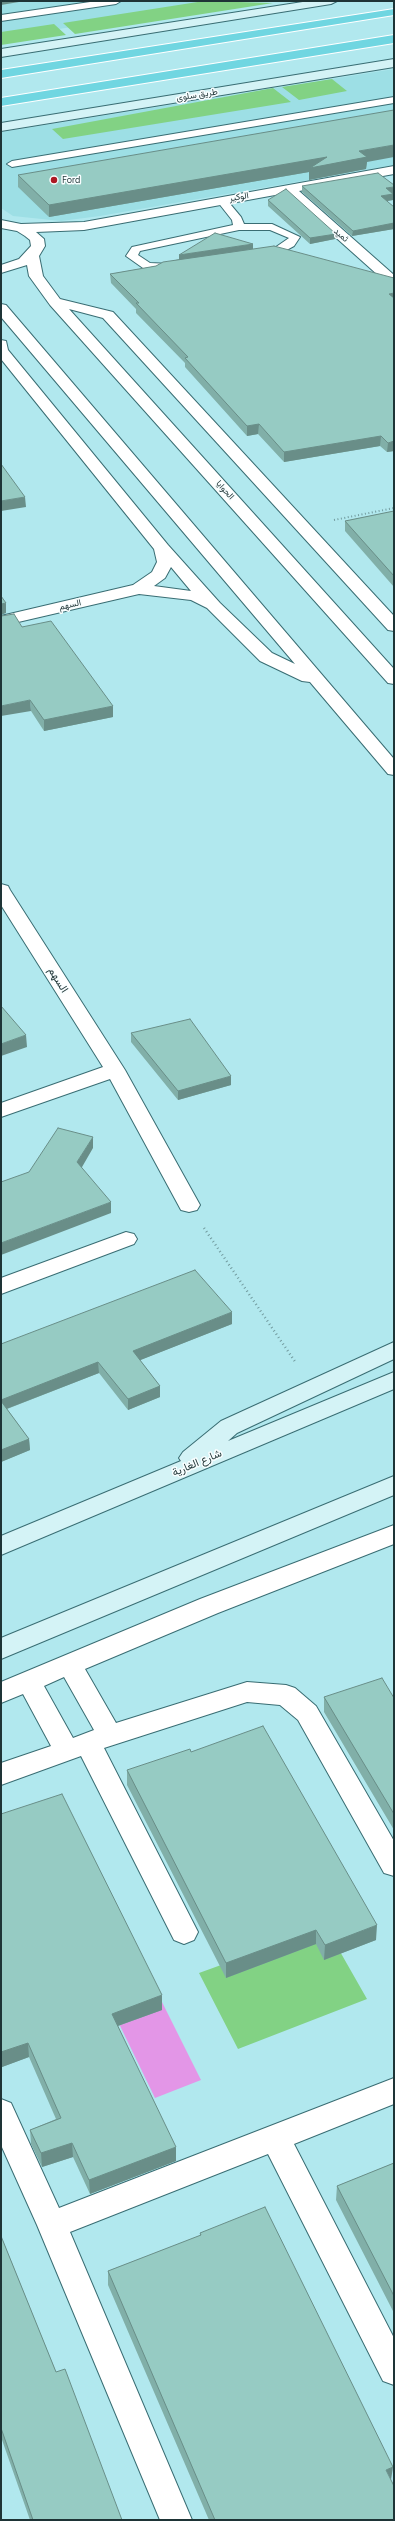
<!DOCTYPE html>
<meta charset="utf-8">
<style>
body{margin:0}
#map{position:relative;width:395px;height:2521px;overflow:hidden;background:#b1e8ee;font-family:Figtree,sans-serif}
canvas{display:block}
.frame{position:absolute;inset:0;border:2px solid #1e3436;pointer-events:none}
</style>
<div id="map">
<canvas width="395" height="2521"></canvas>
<div class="frame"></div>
</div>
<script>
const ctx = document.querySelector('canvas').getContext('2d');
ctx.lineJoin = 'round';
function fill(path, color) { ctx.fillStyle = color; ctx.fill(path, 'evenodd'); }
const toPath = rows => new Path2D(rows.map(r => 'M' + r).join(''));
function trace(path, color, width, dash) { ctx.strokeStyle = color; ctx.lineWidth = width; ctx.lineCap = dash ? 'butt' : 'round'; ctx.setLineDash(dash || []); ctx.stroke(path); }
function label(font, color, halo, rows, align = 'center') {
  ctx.font = font + ' Figtree,Vazirmatn,sans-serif'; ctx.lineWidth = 3; ctx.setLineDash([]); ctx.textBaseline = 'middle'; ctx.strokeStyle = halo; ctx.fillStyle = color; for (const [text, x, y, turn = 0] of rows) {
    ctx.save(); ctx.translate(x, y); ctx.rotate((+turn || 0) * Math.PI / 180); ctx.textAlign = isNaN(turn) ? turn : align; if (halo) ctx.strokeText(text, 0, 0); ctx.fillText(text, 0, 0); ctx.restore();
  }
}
const built = toPath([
 [1,1,239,1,1,38],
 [394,69,394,165,100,216,61,221,13,216,1,208,2,132]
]);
const green = toPath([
 [204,1,273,3,75,34,63,23],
 [54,24,66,35,1,45,1,32],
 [332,79,347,91,299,100,282,87],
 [273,88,291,102,63,139,52,129],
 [326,1927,367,1999,238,2049,199,1973]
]);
const water = toPath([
 [153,1984,201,2080,155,2098,108,2001]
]);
const pathFar1 = toPath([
 [334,520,394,508]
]);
const path = toPath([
 [204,1228,296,1363]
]);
const lane = toPath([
 [97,1,121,1,116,4,1,21,1,15,97,1],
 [394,97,394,103,12,167,7,164,12,161,394,97],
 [222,198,226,199,241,217,244,224,272,224,300,237,294,246,283,252,171,270,143,268,126,256,132,247,233,225,232,220,217,201,222,198],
 [239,230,270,230,289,238,276,247,171,264,150,263,138,255,140,251,239,230]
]);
const street = toPath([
 [394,166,394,174,299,191,394,275,394,286,389,285,286,193,84,230,36,232,44,239,45,246,39,256,43,276,60,299,113,312,394,616,394,631,388,630,103,318,69,309,394,669,394,684,388,683,50,305,29,276,27,265,1,273,1,265,19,259,31,246,30,240,25,236,17,231,1,228,1,220,21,224,84,222,394,166],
 [1,304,6,305,394,759,394,775,388,774,310,682,302,681,260,661,207,608,191,600,139,594,1,626,1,616,133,585,152,572,157,562,154,549,1,359,1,340,6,341,8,350,168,545,220,603,272,653,295,664,1,317,1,304],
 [171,567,191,591,154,586,165,578,171,567],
 [1,884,8,886,10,890,125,1070,200,1205,197,1210,189,1212,181,1210,110,1079,1,1117,1,1103,103,1067,1,905,1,884],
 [126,1232,134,1234,137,1239,134,1244,1,1294,1,1278,126,1232],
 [394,1525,394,1544,218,1613,85,1669,116,1723,247,1682,286,1685,295,1688,316,1706,394,1841,394,1876,384,1873,298,1720,280,1705,247,1702,104,1748,198,1932,194,1940,184,1944,174,1940,81,1756,1,1785,1,1763,51,1746,23,1694,1,1703,1,1682,200,1599,394,1525],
 [64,1677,94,1730,73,1738,44,1686,64,1677],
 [394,2078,394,2104,294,2144,394,2338,394,2385,383,2381,268,2154,70,2232,192,2520,160,2520,37,2225,1,2145,1,2099,11,2103,59,2208,394,2078]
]);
const secondary = toPath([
 [309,1,337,1,331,4,1,57,1,49,309,1],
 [394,59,394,67,1,131,1,123,394,59],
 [394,1342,394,1359,237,1433,228,1441,394,1372,394,1389,1,1555,1,1536,181,1461,179,1458,183,1452,221,1421,394,1342],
 [394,1476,394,1495,1,1659,1,1638,394,1476]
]);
const highway = toPath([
 [394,9,394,15,1,78,1,70,394,9],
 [394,35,394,43,1,106,1,98,394,35]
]);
const wall = toPath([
 [367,162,366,169,309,180,309,172,49,217,18,187,18,175],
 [302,186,392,193,393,194,393,200,387,201,394,207,394,229,352,236,302,192],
 [268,200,336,234,335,239,310,244,268,206],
 [253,244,253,249,394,451,387,452,380,446,284,462,258,434,247,436,185,367,185,363,136,313,136,309,111,283,110,274,156,266,179,259,179,255],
 [394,511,394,587,345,531,345,521],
 [22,627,113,717,44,731,31,711],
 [131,1033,231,1085,178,1100,131,1042],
 [232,1324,140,1360,160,1386,160,1397,128,1410,99,1373,7,1409,29,1439,30,1450,1,1462,1,1344],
 [324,1697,394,1698,394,1830,324,1712],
 [127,1770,376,1940,324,1960,316,1944,226,1978,127,1785],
 [1,1814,162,2010,118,2026,176,2161,90,2194,73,2157,42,2167,31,2144,30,2130,56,2119,29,2057,2,2067,1,2065],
 [394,2163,394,2313,336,2200,337,2186],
 [200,2233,391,2480,394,2520,209,2520,108,2285,108,2271,200,2236],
 [1,2236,56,2372,122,2520,30,2520,1,2437]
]);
const shadedWall = toPath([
 [1,1,25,1,1,5],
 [394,145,394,157,367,162,366,169,309,180,309,172,49,217,49,205],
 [394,187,394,193,386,194,386,188],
 [393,194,393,200,381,202,381,196],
 [394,223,394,229,352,236,353,231],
 [336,234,335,239,310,244,310,238],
 [253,244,253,249,179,261,179,255],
 [394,293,394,303,389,294],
 [259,424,258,434,247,436,247,426],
 [381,436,380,446,284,462,284,452],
 [394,441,394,451,387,452,388,443],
 [25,497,26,507,1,511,1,501],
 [6,603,6,613,1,615,1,604],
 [30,700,31,711,1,716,1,706],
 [113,706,113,717,44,731,44,720],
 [26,1035,27,1047,1,1056,1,1044],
 [231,1076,231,1085,178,1100,178,1091],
 [93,1137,93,1148,78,1174,77,1162],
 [111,1202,111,1213,1,1255,1,1243],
 [232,1312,232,1324,133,1363,133,1351],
 [98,1362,99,1373,1,1411,1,1400],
 [160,1386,160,1397,128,1410,128,1399],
 [29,1439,30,1450,1,1462,1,1450],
 [377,1925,376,1940,324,1960,325,1945],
 [316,1930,316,1944,226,1978,226,1963],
 [162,1995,162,2010,112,2028,112,2014],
 [28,2043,29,2057,2,2067,1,2052],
 [72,2143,73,2157,42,2167,41,2153],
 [176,2147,176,2161,90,2194,89,2180],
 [393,2467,391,2480,386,2470]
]);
const building = toPath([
 [394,110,394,145,359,151,367,157,310,168,327,157,49,205,18,175,394,110],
 [378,173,394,185,394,187,386,188,393,194,381,196,394,207,394,223,353,231,302,186,378,173],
 [286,189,336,234,310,238,268,200,286,189],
 [215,233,253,244,179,255,215,233],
 [274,246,394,278,394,293,389,294,394,298,394,441,388,443,381,436,284,452,259,424,247,426,185,358,188,357,136,303,139,303,110,274,156,266,163,262,274,246],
 [1,464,25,497,1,501,1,464],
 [394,511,394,576,345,521,394,511],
 [1,596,6,603,1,604,1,596],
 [14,614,22,627,51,621,113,706,44,720,30,700,1,706,1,616,14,614],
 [1,1006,26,1035,1,1044,1,1006],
 [190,1019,231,1076,178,1091,131,1033,190,1019],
 [58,1128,93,1137,77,1162,111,1202,1,1243,1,1182,29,1172,58,1128],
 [195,1270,232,1312,133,1351,160,1386,128,1399,98,1362,1,1400,1,1344,195,1270],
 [1,1401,29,1439,1,1450,1,1401],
 [382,1678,394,1698,394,1814,324,1697,382,1678],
 [263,1726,377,1925,325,1945,316,1930,226,1963,127,1770,190,1749,191,1752,263,1726],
 [62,1794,162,1995,112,2014,176,2147,89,2180,72,2143,41,2153,30,2130,61,2118,28,2043,1,2052,1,1814,62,1794],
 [394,2163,394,2296,337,2186,394,2163],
 [265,2207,393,2467,386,2470,394,2486,394,2520,215,2520,108,2271,201,2235,200,2233,265,2207],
 [1,2236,56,2372,65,2369,122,2520,33,2520,1,2428,1,2236]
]);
const markers = [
 [54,180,4,"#ac1923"]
];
const farStreetnames = [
 ["طريق سلوى",197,95,-9],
 ["الوكير",239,197,-10],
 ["ثميد",341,235,41],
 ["الحوايا",225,490,48],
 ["السهم",70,605,-13]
];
const farPoinames = [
 ["Ford",62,180]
];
const streetNames = [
 ["السهم",58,980,58],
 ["شارع الغارية",197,1463,-23]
];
fill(built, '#9ddfe5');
fill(green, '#82d284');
fill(water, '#e396e7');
trace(lane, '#396d73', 2);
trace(street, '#396d73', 2);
trace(secondary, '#396d73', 2);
trace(highway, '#fff', 2);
trace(pathFar1, '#729b9f', 2, [1, 2.5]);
trace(path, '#729b9f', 2.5, [1, 3]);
fill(lane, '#fff');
fill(street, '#fff');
fill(secondary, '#d4f3f6');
fill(highway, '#70d6e1');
fill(wall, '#81afa8');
fill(shadedWall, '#698e88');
fill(building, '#96cbc3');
trace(building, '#698e88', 1);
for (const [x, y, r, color] of markers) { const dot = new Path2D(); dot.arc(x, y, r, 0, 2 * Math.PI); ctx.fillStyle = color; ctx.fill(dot); trace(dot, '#f9feff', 1.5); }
label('9px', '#1e3436', '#f9feff', farStreetnames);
label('9px', '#1e3436', '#f9feff', farPoinames, 'left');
label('11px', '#1e3436', '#f9feff', streetNames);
</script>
